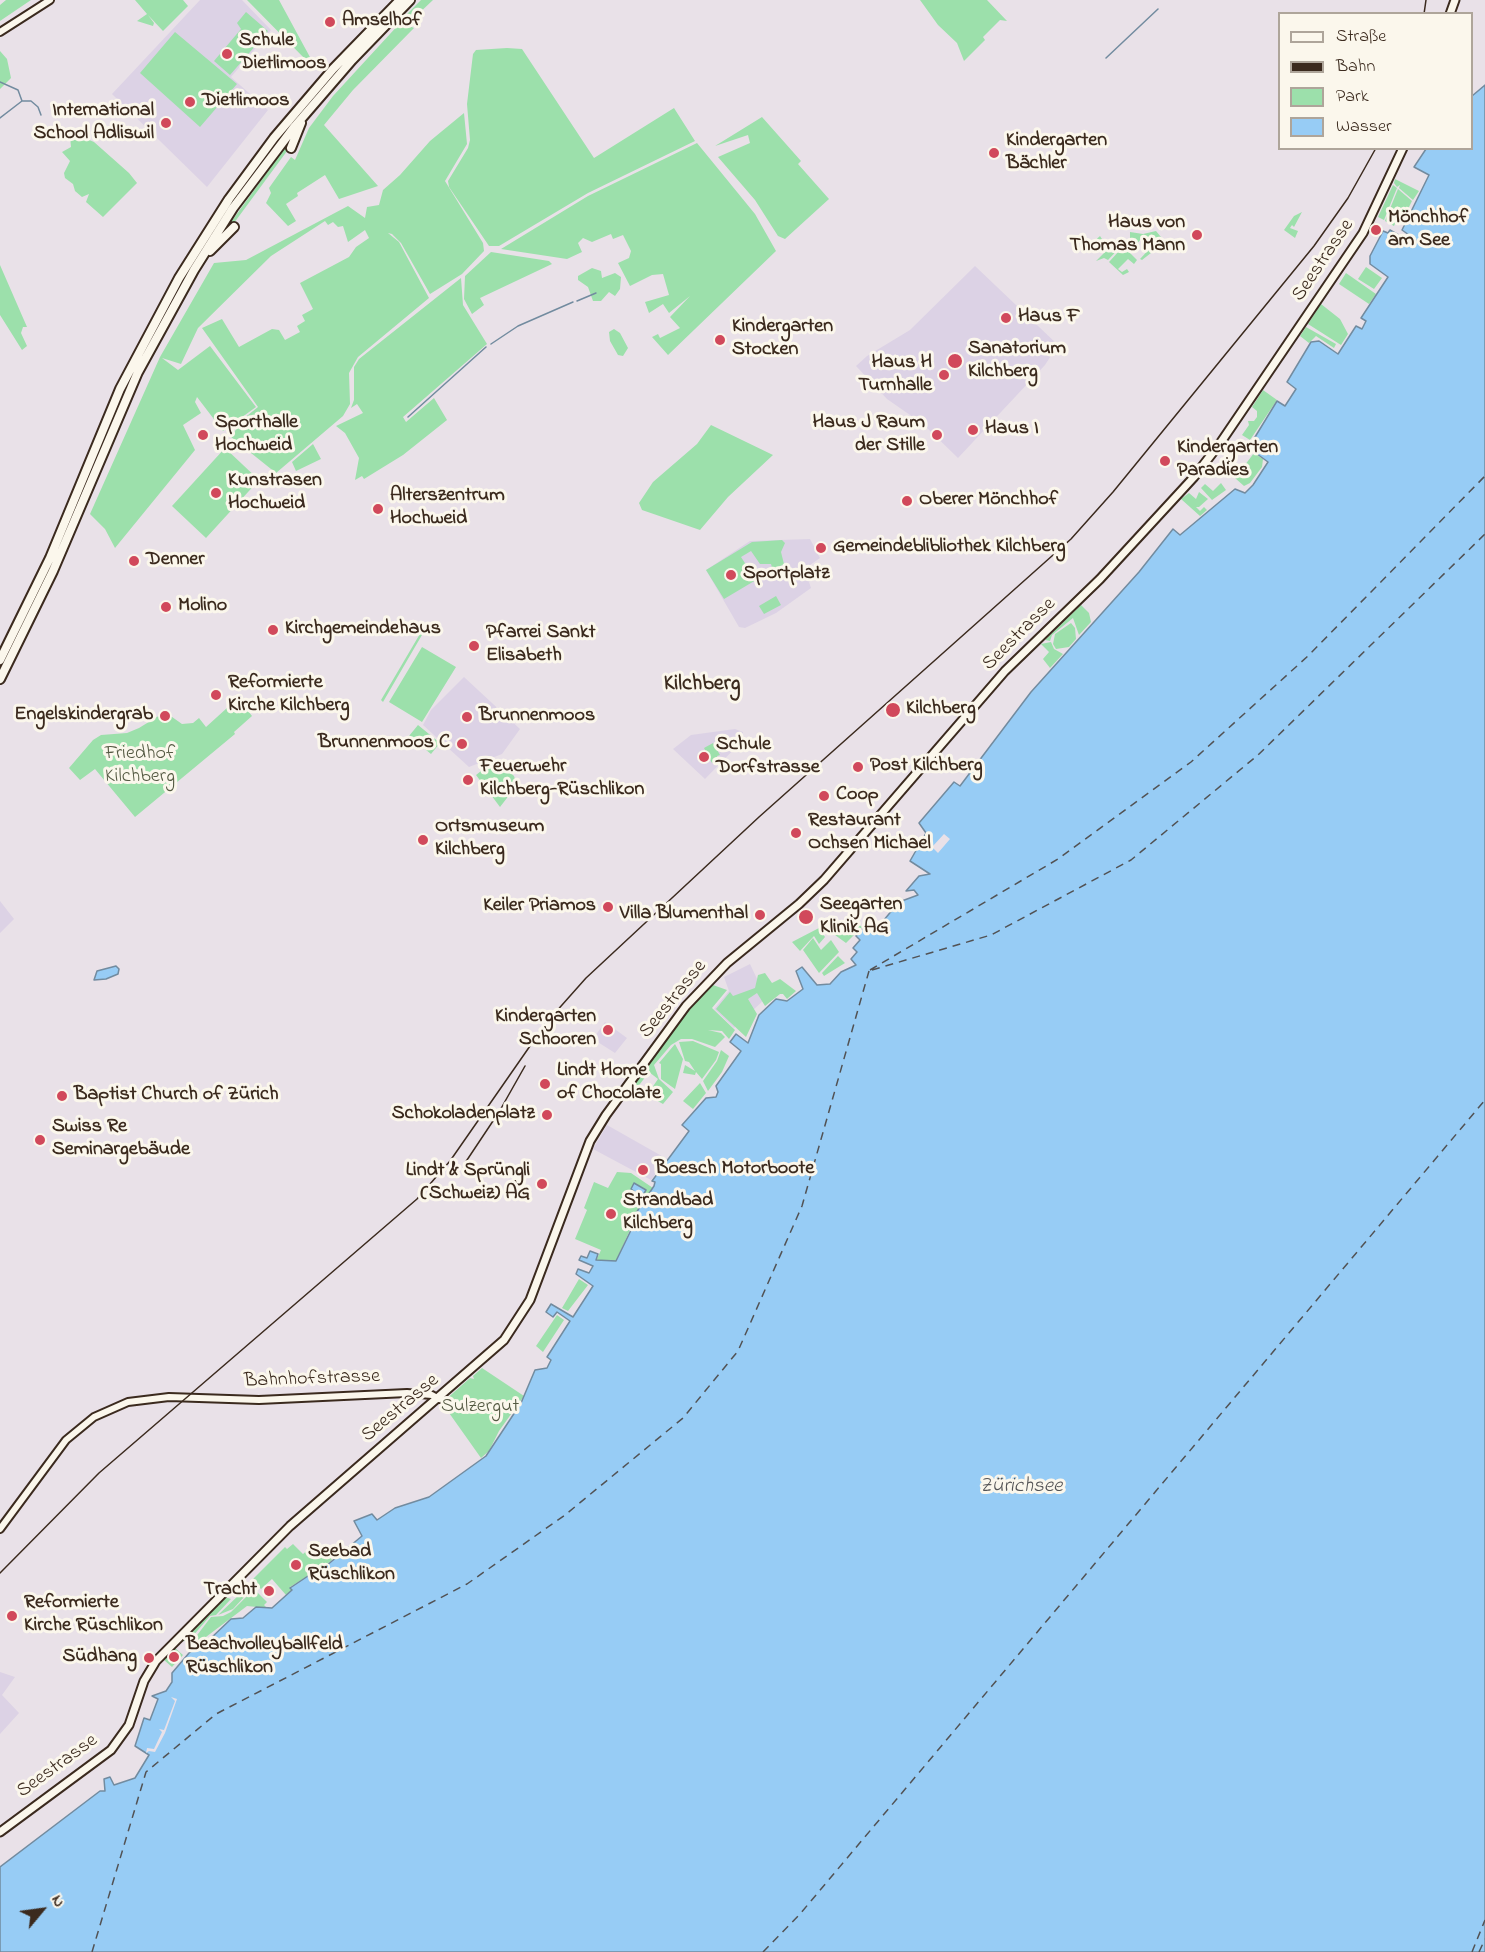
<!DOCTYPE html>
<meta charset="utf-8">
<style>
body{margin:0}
#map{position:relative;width:1485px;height:1952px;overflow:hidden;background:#e9e1e8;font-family:"Indie Flower",sans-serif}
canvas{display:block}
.legend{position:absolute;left:1278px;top:12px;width:195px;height:138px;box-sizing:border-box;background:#fbf7ec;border:2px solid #aea59a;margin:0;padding:8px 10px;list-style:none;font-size:18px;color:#3b2a1e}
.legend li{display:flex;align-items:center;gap:12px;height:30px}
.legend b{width:30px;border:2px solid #aea59a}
.north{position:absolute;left:12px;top:1880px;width:60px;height:60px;-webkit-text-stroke:4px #fbf7ec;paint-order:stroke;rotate:61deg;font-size:16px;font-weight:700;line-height:24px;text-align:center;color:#3b2a1e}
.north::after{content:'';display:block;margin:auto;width:21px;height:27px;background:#3b2a1e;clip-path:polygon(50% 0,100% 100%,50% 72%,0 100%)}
</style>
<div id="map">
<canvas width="1485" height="1952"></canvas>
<ul class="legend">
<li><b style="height:8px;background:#fbf7ec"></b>Straße</li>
<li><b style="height:8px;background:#3b2a1e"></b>Bahn</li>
<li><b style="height:16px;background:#9ce0ab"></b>Park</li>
<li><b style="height:16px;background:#97ccf5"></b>Wasser</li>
</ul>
<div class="north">N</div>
</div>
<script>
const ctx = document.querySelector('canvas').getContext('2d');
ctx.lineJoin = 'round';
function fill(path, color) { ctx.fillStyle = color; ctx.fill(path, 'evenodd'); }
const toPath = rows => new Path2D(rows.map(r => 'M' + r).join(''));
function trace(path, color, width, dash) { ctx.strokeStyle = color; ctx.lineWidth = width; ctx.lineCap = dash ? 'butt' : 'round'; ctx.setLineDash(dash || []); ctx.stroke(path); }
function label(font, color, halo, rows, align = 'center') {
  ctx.font = font + ' "Indie Flower",sans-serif'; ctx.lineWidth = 6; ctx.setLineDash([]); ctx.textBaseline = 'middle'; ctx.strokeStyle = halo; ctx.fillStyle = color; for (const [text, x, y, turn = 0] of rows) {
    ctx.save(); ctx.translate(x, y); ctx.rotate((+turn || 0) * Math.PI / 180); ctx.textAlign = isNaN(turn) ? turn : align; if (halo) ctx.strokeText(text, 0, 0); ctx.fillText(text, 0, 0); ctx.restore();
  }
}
const built = toPath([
 [200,0,242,0,271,30,231,77,268,110,207,187,112,94],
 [975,266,1058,345,1045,365,958,458,923,424,887,399,856,366,867,356,910,330],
 [810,539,820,558,810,565,813,571,809,573,814,580,809,582,811,588,776,613,745,628,739,627,706,570,750,541],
 [464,677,520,729,502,754,469,767,423,725,431,710],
 [735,729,743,732,742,741,705,779,673,749,691,735],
 [0,901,14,919,0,933],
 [750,964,766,998,734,1028,714,1009,729,991,724,977],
 [605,1022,627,1038,615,1053,593,1039],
 [607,1125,667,1159,651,1180,593,1149],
 [0,1672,15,1677,2,1695,19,1713,0,1734]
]);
const green = toPath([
 [6,0,31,0,0,21,0,5],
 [135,0,183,0,188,6,163,31,148,15,154,23,153,26,137,21,147,14],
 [247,0,279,0,311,59,307,61],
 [421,0,433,0,414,18,407,14],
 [920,0,987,0,1007,21,1000,20,983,37,985,40,964,61,957,43,938,25],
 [246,12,268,31,258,42,255,42,257,44,230,75,214,61,241,29,237,23],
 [401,22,414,28,353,90,324,125,378,186,339,199,325,175,297,193,298,196,286,204,296,221,288,226,266,203,271,193,269,188,291,157,295,160,309,128,333,96],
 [175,32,237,84,200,127,140,73],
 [507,48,522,49,594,158,674,108,695,141,588,193,499,246,489,246,449,187,448,181,468,148,470,140,467,104,473,54,476,50],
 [0,51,7,59,11,78,0,89],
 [464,113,467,144,445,181,483,243,484,251,462,274,430,294,401,243,392,234,388,233,399,242,429,298,358,357,349,373,350,404,343,416,276,473,231,437,243,419,258,407,202,328,222,319,239,347,272,329,279,330,285,340,300,332,297,326,305,321,302,315,313,309,300,283,349,257,356,247,369,238,365,230,348,242,343,226,338,227,333,222,328,225,325,221,271,256,198,328,181,364,162,358,178,370,210,346,256,407,223,431,197,397,195,402,201,413,183,425,195,450,115,548,105,529,90,514,160,357,214,263,246,260,348,206,365,218,367,207,379,205,383,190,400,175,430,141],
 [762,117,801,161,798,164,829,199,785,239,778,236,755,200,718,157,750,143,748,135,715,146],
 [75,134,94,142,129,173,137,183,103,217,86,202,89,194,82,197,75,191,73,184,65,178,64,173,70,161,62,152,71,147,70,136],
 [292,138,290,147,234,223,223,233],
 [697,143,755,214,776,251,668,355,652,337,658,334,660,338,680,328,670,317,690,296,669,313,663,304,649,313,645,302,669,295,663,274,652,275,630,286,618,263,629,258,631,251,623,235,613,239,611,234,592,242,583,238,578,243,582,252,567,259,501,249,588,196],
 [1395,179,1419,191,1413,200,1399,188,1400,185,1397,187,1394,183],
 [1393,185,1397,188,1384,220,1378,217],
 [1398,189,1412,201,1403,219,1398,217,1394,226,1385,221],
 [1302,212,1294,227,1292,225,1290,228,1298,231,1295,238,1284,230,1294,216],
 [1156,231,1165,242,1142,260,1140,259,1152,246,1143,237,1129,252,1137,260,1134,264,1128,259,1118,269,1122,272,1127,269,1129,272,1123,275,1109,262,1130,239,1130,232,1143,234],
 [1100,236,1111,253,1123,240,1125,242,1108,260,1104,258,1096,261,1107,250,1096,241,1091,244],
 [491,252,549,261,552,264,480,298,484,305,472,314,464,299,465,276],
 [0,265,27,327,23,327,21,333,27,346,22,350,0,315],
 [1366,267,1382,278,1374,289,1358,279],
 [592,268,601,271,602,278,615,273,621,277,620,289,615,296,609,292,601,301,593,301,588,287,578,280,578,276],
 [1346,273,1376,294,1369,304,1339,284],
 [461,278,463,305,487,344,403,417,406,422,434,398,447,420,403,455,364,479,362,476,355,480,359,458,345,433,336,426,363,413,357,404,351,408,354,400,354,367,359,359],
 [1321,304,1340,319,1348,334,1341,345,1308,324],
 [1306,327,1336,344,1334,348,1316,336,1309,343,1300,336],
 [614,329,620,333,628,348,623,356,618,355,610,341,609,332],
 [1263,390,1277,400,1250,440,1242,435,1249,425,1248,421,1254,421,1257,417,1257,411,1252,407],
 [711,425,773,455,728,497,700,530,642,510,639,503,653,482,697,444],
 [313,444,321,459,296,471,292,462],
 [225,448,259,480,206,538,172,506],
 [1254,453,1263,459,1262,467,1250,483,1244,486,1235,478],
 [1221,483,1226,490,1212,500,1201,488,1205,484,1213,491],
 [1199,492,1208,499,1199,507,1196,507,1200,511,1204,507,1207,510,1200,516,1181,499,1189,493,1196,499],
 [782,540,785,543,781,552,784,564,773,571,771,564,760,564,751,551,741,557,756,580,724,599,706,570,752,542],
 [776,596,781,605,764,614,759,606],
 [1081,605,1089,613,1091,622,1079,635,1073,618,1052,635,1050,641,1045,640],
 [1071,623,1075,628,1076,639,1069,647,1056,649,1053,644,1055,634],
 [424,627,426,628,383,702,381,700],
 [1051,642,1054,649,1063,654,1050,668,1043,659,1049,652,1041,644],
 [422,647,456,667,422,722,389,702],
 [238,698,252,716,234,732,235,734,135,817,95,769,80,780,69,768,93,740,101,735,127,733,139,728,165,712,182,724,193,723,199,718,206,727],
 [418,725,440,743,431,754,409,736],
 [713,743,720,755,717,756,718,759,712,763,704,748],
 [501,763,514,776,517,785,500,807,476,775,490,764],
 [850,918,862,927,846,943,835,935],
 [819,928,825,937,819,944,814,936,800,951,792,942],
 [813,938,821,950,831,940,839,952,819,973,803,950],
 [838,956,845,963,824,976,822,973],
 [765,973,772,983,780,979,796,991,787,999,783,994,780,994,765,1006,757,993,748,999,757,1014,746,1037,716,1009,730,992,733,996,755,988,758,975],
 [713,985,727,990,712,1008,735,1030,729,1039,722,1031,708,1030,721,1033,725,1037,715,1047,692,1039,681,1039,671,1045,654,1065,659,1079,673,1092,663,1104,647,1095,658,1079,649,1072,637,1088,634,1086,685,1012],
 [693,1041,719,1052,716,1060,702,1079,696,1072,695,1075,683,1073,685,1065,695,1071,689,1062,685,1061,679,1042],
 [675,1044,683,1059,675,1089,661,1079,661,1064,659,1063],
 [721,1050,729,1056,722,1072,708,1091,703,1081,717,1061],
 [700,1083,706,1093,693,1109,683,1101],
 [617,1172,631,1173,653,1188,635,1219,616,1261,596,1261,601,1250,575,1239,587,1210,584,1208,594,1182,608,1188],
 [579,1279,588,1285,568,1311,562,1308],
 [557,1315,564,1320,543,1352,536,1346],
 [482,1368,524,1396,499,1431,489,1451,481,1458,447,1410,444,1401,470,1378,474,1379,473,1376],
 [318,1541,332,1560,313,1576,311,1574,290,1587,292,1590,286,1595,272,1579,261,1589,252,1580,285,1547,287,1549,293,1544,303,1554],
 [254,1589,267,1602,264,1605,267,1608,247,1606,190,1649,188,1647,211,1617,223,1616,231,1612],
 [240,1594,245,1596,233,1609,218,1615],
 [225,1597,231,1599,216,1615,210,1616,192,1637,178,1644],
 [175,1648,183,1655,172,1667,164,1660]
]);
const water = toPath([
 [1485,85,1485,1952,0,1952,0,1867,100,1791,105,1791,104,1779,110,1777,114,1785,135,1778,149,1755,135,1746,144,1718,150,1720,158,1699,152,1696,166,1691,172,1682,172,1673,189,1653,210,1639,231,1619,243,1618,256,1607,272,1608,292,1590,290,1588,311,1574,319,1578,320,1571,362,1536,354,1521,372,1514,377,1520,395,1508,429,1497,486,1456,521,1403,535,1370,547,1368,551,1360,547,1357,570,1321,557,1312,553,1317,546,1312,551,1304,573,1317,593,1286,576,1274,578,1269,589,1273,593,1266,579,1260,581,1256,587,1258,590,1251,598,1254,596,1260,616,1261,634,1224,632,1219,654,1186,655,1182,652,1181,689,1131,682,1125,706,1098,716,1097,718,1092,716,1086,741,1051,730,1042,736,1034,748,1043,759,1015,776,999,787,1001,803,989,796,971,802,967,817,985,830,984,841,972,856,965,851,959,857,952,853,948,860,940,856,936,865,926,873,933,899,902,918,895,914,890,906,891,919,876,930,874,910,861,926,833,919,823,954,782,960,786,1031,692,1139,572,1173,529,1180,535,1235,489,1245,493,1253,485,1268,462,1253,451,1252,442,1277,401,1285,406,1296,389,1287,382,1311,342,1319,341,1338,354,1356,326,1362,329,1366,321,1361,318,1388,277,1370,264,1370,256,1383,231,1388,233,1390,230,1414,244,1416,240,1402,230,1429,175,1414,167,1426,149,1472,148,1472,96,1485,85],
 [116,966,119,969,118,974,106,979,94,980,97,971,116,966],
 [634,1183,646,1190,639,1202,632,1197,635,1192,631,1189,634,1183]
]);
const pier = toPath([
 [944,834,950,839,938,853,932,847],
 [171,1697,177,1699,165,1733,155,1752,149,1751,146,1753,147,1748,154,1749,162,1732,159,1729,164,1730,175,1701]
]);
const stream = toPath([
 [1106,58,1158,9],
 [0,82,18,90,22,101,31,101,38,107,41,115],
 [0,118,22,101],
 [577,301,596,293],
 [491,344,518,326,573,302],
 [408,417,486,347]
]);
const ferry = toPath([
 [870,970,1058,859,1191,762,1308,656,1485,476],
 [872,970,991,935,1131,860,1258,755,1485,534],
 [92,1952,146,1772,216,1714,467,1584,565,1515,683,1418,738,1351,802,1206,869,971],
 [763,1952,800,1914,1485,1100],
 [1472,1952,1485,1920],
 [1479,1952,1485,1939]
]);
const secondary = toPath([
 [0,32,50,0],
 [0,1529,66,1440,94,1417,128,1402,169,1397,259,1400,407,1393,432,1395,439,1399]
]);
const primary = toPath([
 [1450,14,1455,0],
 [0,1832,111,1750,129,1725,144,1681,156,1661,290,1526,504,1340,530,1300,590,1141,606,1115,686,1006,727,963,799,904,824,880,1005,671,1100,579,1194,477,1221,442,1363,233,1403,148]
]);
const highway = toPath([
 [291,148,301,123],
 [210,251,234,227],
 [0,660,50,558,120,389,179,278,229,199,274,138,333,69,400,0],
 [0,679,53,571,138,372,194,270,233,208,295,126,352,60,410,0]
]);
const rail = toPath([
 [1424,14,1426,0],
 [465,1163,499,1112,525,1066],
 [0,1573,99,1473,417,1199,450,1161,546,1023,586,978,759,817,1071,539,1113,492,1314,246,1348,198,1376,148]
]);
const markers = [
 [330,22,6,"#d1495b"],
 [227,54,6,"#d1495b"],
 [190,102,6,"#d1495b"],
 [166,123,6,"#d1495b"],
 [994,153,6,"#d1495b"],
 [1376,230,6,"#d1495b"],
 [1197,235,6,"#d1495b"],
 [1006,318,6,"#d1495b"],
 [720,340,6,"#d1495b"],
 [955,361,8,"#d1495b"],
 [944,375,6,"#d1495b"],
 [973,430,6,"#d1495b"],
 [203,435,6,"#d1495b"],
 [937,435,6,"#d1495b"],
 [1165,461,6,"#d1495b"],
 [216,493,6,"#d1495b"],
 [907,501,6,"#d1495b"],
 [378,509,6,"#d1495b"],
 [821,548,6,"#d1495b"],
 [134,561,6,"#d1495b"],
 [731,575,6,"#d1495b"],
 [166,607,6,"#d1495b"],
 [273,630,6,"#d1495b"],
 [474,646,6,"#d1495b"],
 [216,695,6,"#d1495b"],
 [893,710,8,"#d1495b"],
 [165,716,6,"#d1495b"],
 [467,717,6,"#d1495b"],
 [462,744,6,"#d1495b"],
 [704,757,6,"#d1495b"],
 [858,767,6,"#d1495b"],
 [468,780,6,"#d1495b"],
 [824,796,6,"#d1495b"],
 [796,833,6,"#d1495b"],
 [423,840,6,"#d1495b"],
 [608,907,6,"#d1495b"],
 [760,915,6,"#d1495b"],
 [806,917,8,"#d1495b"],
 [608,1030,6,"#d1495b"],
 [545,1084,6,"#d1495b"],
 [62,1096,6,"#d1495b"],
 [547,1115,6,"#d1495b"],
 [40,1140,6,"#d1495b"],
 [643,1170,6,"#d1495b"],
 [542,1184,6,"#d1495b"],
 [611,1214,6,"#d1495b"],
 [296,1565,6,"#d1495b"],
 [269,1591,6,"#d1495b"],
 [12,1616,6,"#d1495b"],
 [174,1657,6,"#d1495b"],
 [149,1658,6,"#d1495b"]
];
const poiNames = [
 ["Amselhof",342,22],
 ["Schule",239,42],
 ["Dietlimoos",239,65],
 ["Dietlimoos",202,102],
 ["International",154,112,"right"],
 ["School Adliswil",154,135,"right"],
 ["Kindergarten",1006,142],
 ["Bächler",1006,165],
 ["Mönchhof",1388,219],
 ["am See",1388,242],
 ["Haus von",1185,224,"right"],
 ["Thomas Mann",1185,247,"right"],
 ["Haus F",1018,318],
 ["Kindergarten",732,328],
 ["Stocken",732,351],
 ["Sanatorium",968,350],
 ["Kilchberg",968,373],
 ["Haus H",932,364,"right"],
 ["Turnhalle",932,387,"right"],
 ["Sporthalle",215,424],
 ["Hochweid",215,447],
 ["Haus J Raum",925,424,"right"],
 ["der Stille",925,447,"right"],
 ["Haus I",985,430],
 ["Kindergarten",1177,449],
 ["Paradies",1177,472],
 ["Kunstrasen",228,482],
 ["Hochweid",228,505],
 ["Alterszentrum",390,497],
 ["Hochweid",390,520],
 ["Oberer Mönchhof",919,501],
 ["Gemeindeblibliothek Kilchberg",833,548],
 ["Denner",146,561],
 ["Sportplatz",743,575],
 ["Molino",178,607],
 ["Kirchgemeindehaus",285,630],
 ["Pfarrei Sankt",486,634],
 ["Elisabeth",486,657],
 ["Reformierte",228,684],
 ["Kirche Kilchberg",228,707],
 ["Kilchberg",906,710],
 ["Engelskindergrab",153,716,"right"],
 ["Brunnenmoos",479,717],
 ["Brunnenmoos C",450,744,"right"],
 ["Schule",716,746],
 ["Dorfstrasse",716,769],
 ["Post Kilchberg",870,767],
 ["Feuerwehr",480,768],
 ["Kilchberg-Rüschlikon",480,791],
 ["Coop",836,796],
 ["Restaurant",808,822],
 ["Ochsen Michael",808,845],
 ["Ortsmuseum",435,828],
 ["Kilchberg",435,851],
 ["Seegarten",820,906],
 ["Klinik AG",820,929],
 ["Keiler Priamos",596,907,"right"],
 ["Villa Blumenthal",748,915,"right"],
 ["Kindergarten",596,1018,"right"],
 ["Schooren",596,1041,"right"],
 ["Lindt Home",557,1072],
 ["of Chocolate",557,1095],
 ["Baptist Church of Zürich",74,1096],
 ["Schokoladenplatz",535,1115,"right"],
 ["Swiss Re",52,1128],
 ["Seminargebäude",52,1151],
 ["Boesch Motorboote",655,1170],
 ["Lindt & Sprüngli",530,1172,"right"],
 ["(Schweiz) AG",530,1195,"right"],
 ["Strandbad",623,1202],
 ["Kilchberg",623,1225],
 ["Seebad",308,1553],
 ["Rüschlikon",308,1576],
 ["Tracht",257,1591,"right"],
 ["Reformierte",24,1604],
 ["Kirche Rüschlikon",24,1627],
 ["Beachvolleyballfeld",186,1646],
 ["Rüschlikon",186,1669],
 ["Südhang",137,1658,"right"]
];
const streetNames = [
 ["Seestrasse",1324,261,-56],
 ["Seestrasse",1020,635,-45],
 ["Seestrasse",674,1000,-51],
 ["Bahnhofstrasse",312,1380,-2],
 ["Seestrasse",401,1409,-40],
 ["Seestrasse",58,1767,-36]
];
const parkNames = [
 ["Friedhof",140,755],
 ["Kilchberg",140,778],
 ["Sulzergut",480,1408]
];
const waterNames = [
 ["Zürichsee",1021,1488]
];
const quarterNames = [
 ["Kilchberg",702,685]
];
fill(built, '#dcd2e5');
fill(green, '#9ce0ab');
fill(water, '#97ccf5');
trace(water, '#728b9f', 1.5);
fill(pier, '#e9e1e8');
trace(stream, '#728b9f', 1.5);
trace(ferry, '#525254', 1.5, [8, 6]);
trace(secondary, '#3b2a1e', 10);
trace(primary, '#3b2a1e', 11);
trace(highway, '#3b2a1e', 12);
trace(secondary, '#fbf7ec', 6);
trace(primary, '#fbf7ec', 7);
trace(highway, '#fbf7ec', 8);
trace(rail, '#3b2a1e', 1.5);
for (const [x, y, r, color] of markers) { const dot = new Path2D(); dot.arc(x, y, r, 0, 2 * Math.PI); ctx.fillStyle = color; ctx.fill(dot); trace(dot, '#fbf7ec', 2); }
label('bold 20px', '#3b2a1e', '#fbf7ec', poiNames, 'left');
label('20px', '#3b2a1e', '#fbf7ec', streetNames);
label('20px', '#535841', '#fbf7ec', parkNames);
label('italic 21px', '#525254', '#fbf7ec', waterNames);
label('bold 22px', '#3b2a1e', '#fbf7ec', quarterNames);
</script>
